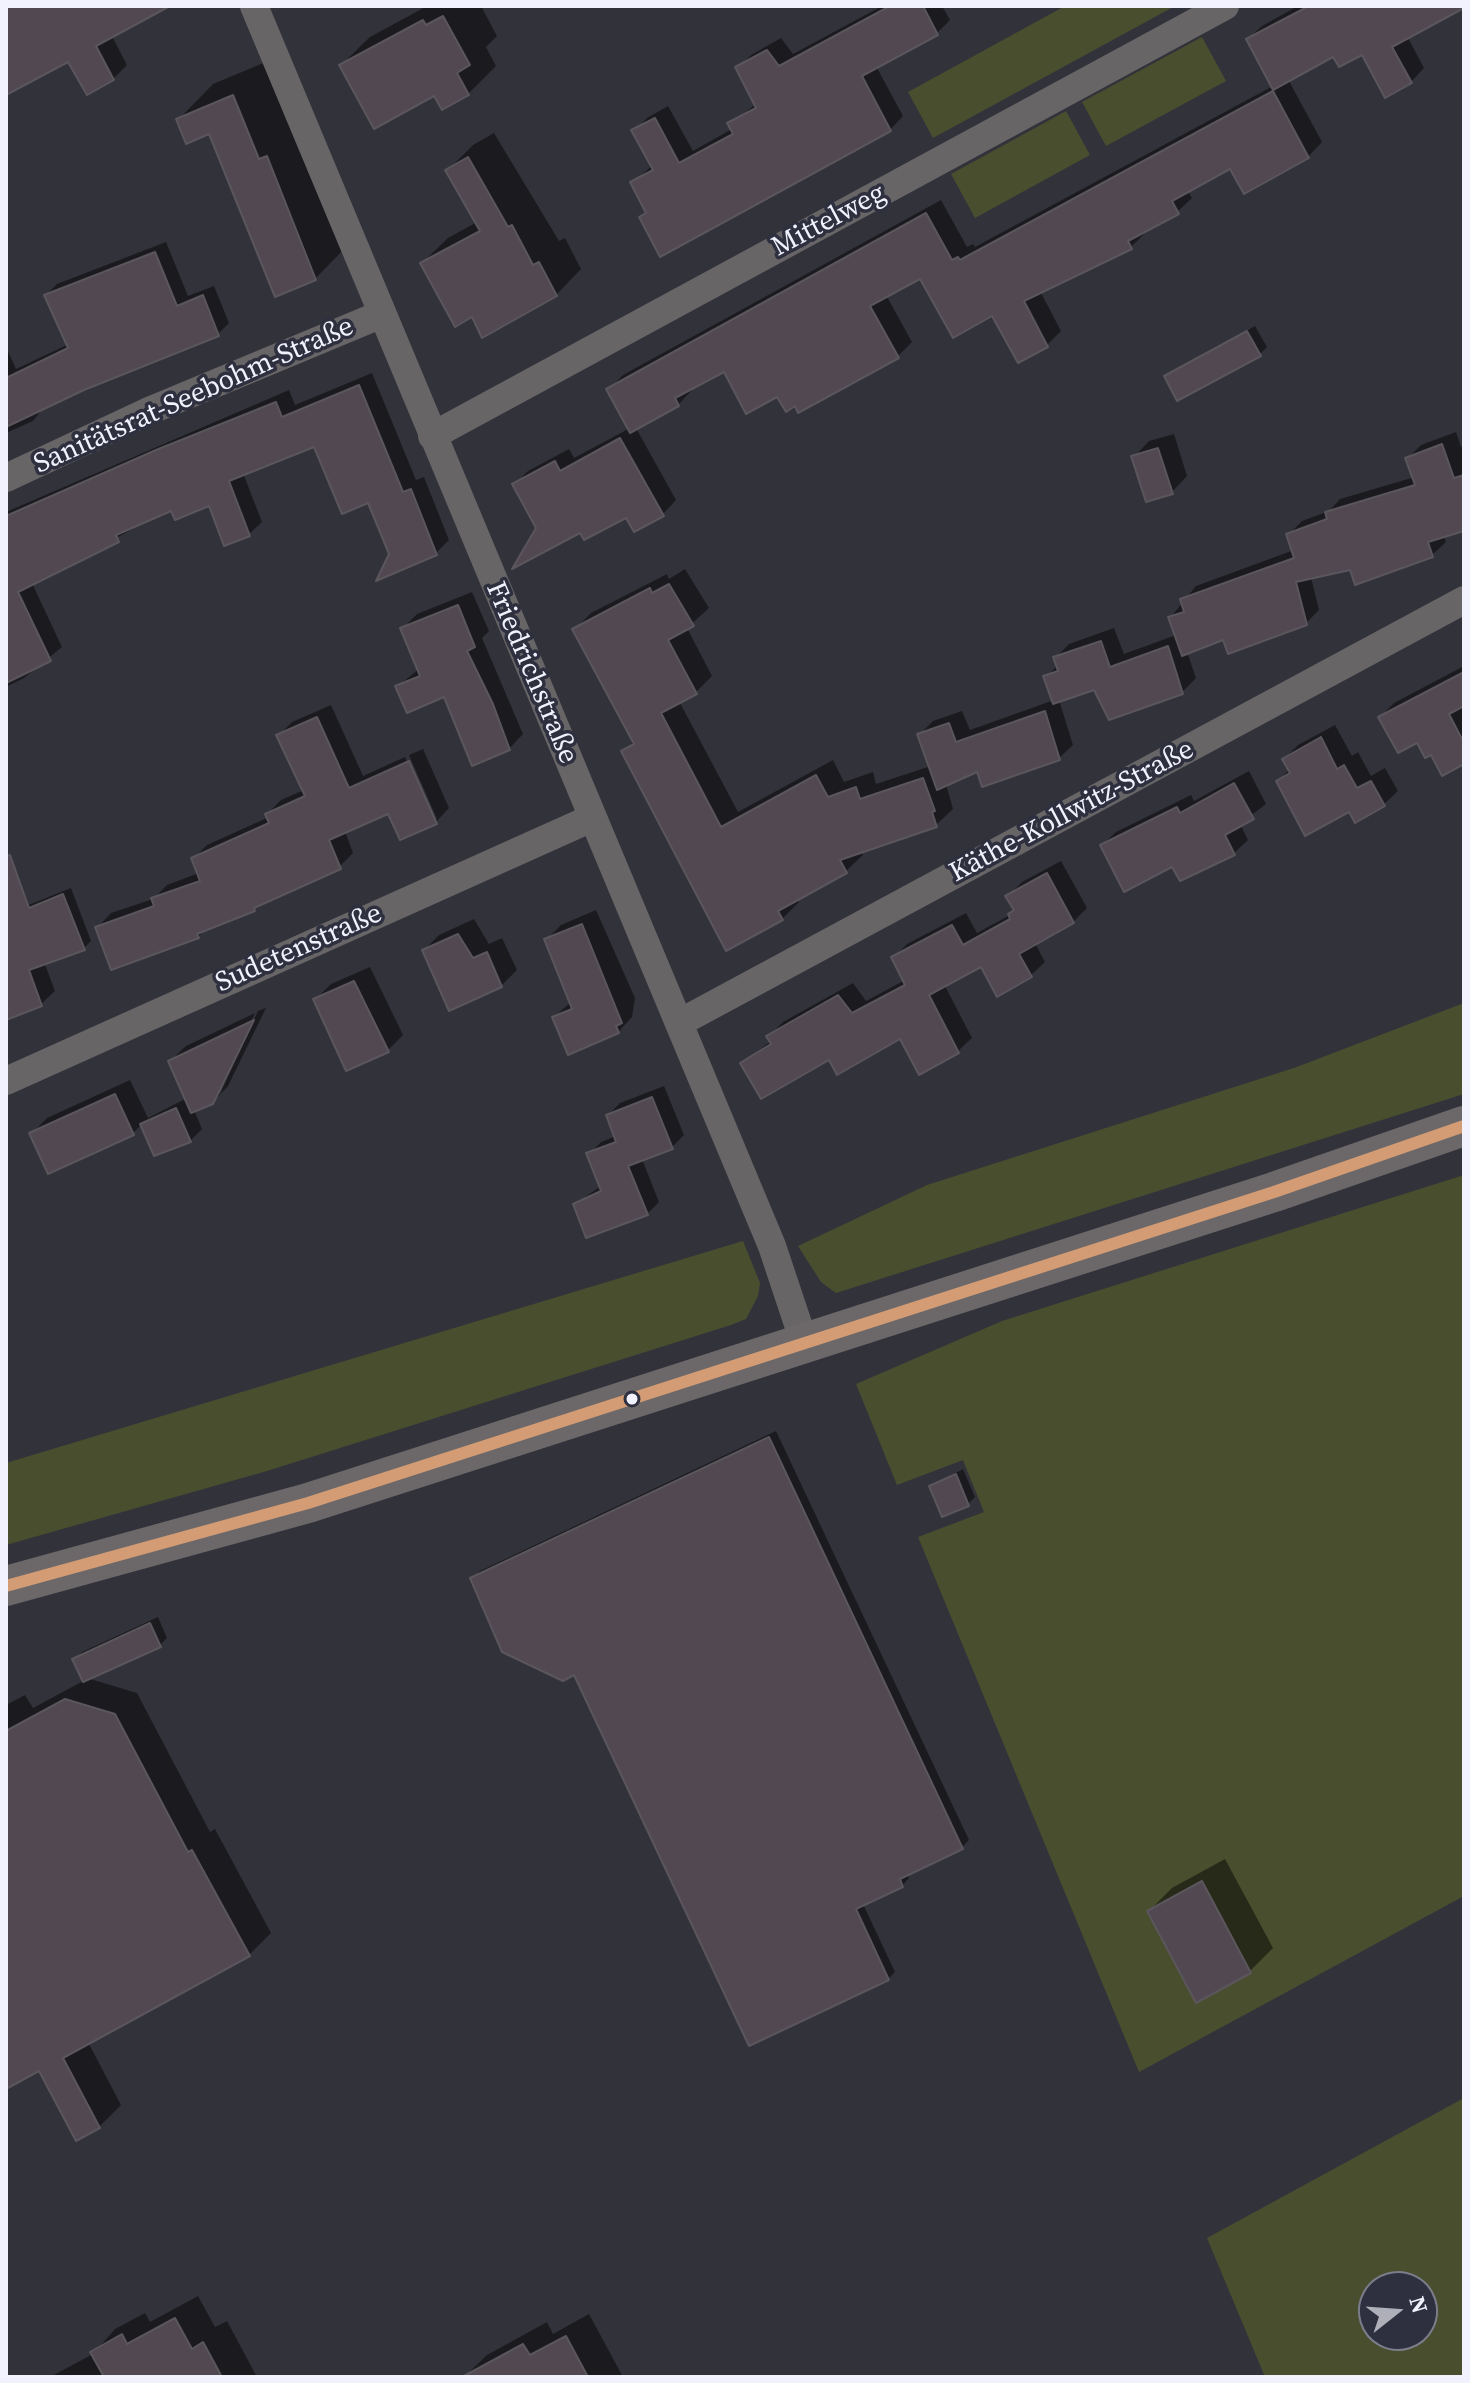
<!DOCTYPE html>
<meta charset="utf-8">
<style>
body{margin:0}
#map{position:relative;width:1470px;height:2383px;overflow:hidden;background:#32323b;font-family:"Source Serif 4",serif}
canvas{display:block}
.frame{position:absolute;inset:0;border:8px solid #f1f2fd;pointer-events:none}
.north{position:absolute;left:1358px;top:2271px;width:80px;height:80px;box-sizing:border-box;background:#2e2f3f;border:2px solid #7c7d8b;border-radius:50%;rotate:73deg;font-size:22px;font-weight:700;line-height:32px;text-align:center;color:#f1f2fd}
.north::after{content:'';display:block;margin:auto;width:28px;height:36px;background:#aeafb9;clip-path:polygon(50% 0,100% 100%,50% 72%,0 100%)}
</style>
<div id="map">
<canvas width="1470" height="2383"></canvas>
<div class="frame"></div>
<div class="north">N</div>
</div>
<script>
const ctx = document.querySelector('canvas').getContext('2d');
ctx.lineJoin = 'round';
function fill(path, color) { ctx.fillStyle = color; ctx.fill(path, 'evenodd'); }
const toPath = rows => new Path2D(rows.map(r => 'M' + r).join(''));
function trace(path, color, width, dash) { ctx.strokeStyle = color; ctx.lineWidth = width; ctx.lineCap = dash ? 'butt' : 'round'; ctx.setLineDash(dash || []); ctx.stroke(path); }
function label(font, color, halo, rows, align = 'center') {
  ctx.font = font + ' "Source Serif 4",serif'; ctx.lineWidth = 7; ctx.setLineDash([]); ctx.textBaseline = 'middle'; ctx.strokeStyle = halo; ctx.fillStyle = color; for (const [text, x, y, turn = 0] of rows) {
    ctx.save(); ctx.translate(x, y); ctx.rotate((+turn || 0) * Math.PI / 180); ctx.textAlign = isNaN(turn) ? turn : align; if (halo) ctx.strokeText(text, 0, 0); ctx.fillText(text, 0, 0); ctx.restore();
  }
}
const green = toPath([
 [1065,6,1175,6,933,138,908,92],
 [1202,37,1226,81,1106,146,1082,102],
 [1066,111,1090,155,975,218,951,174],
 [1464,1003,1464,1094,836,1293,821,1282,798,1246,927,1185,1294,1068],
 [1464,1175,1464,1896,1139,2072,918,1537,984,1512,963,1460,897,1485,856,1384,1002,1321],
 [743,1241,760,1283,758,1296,746,1319,731,1325,267,1471,6,1545,6,1463],
 [1464,2098,1464,2377,1265,2377,1207,2238],
 [1422,2287,1422,2335,1374,2335,1374,2287]
]);
const shadow = toPath([
 [6,6,167,6,112,36,127,65,113,79,69,59,6,93],
 [427,6,481,6,497,36,486,47,496,66,468,94,341,65,370,37],
 [882,6,942,6,950,20,937,33,876,66,903,116,890,130,648,212,632,183,653,165,634,131,647,118,668,106,693,151,732,129,730,124,756,104,738,68,751,55,781,38,793,54],
 [1298,6,1453,6,1407,36,1424,68,1411,82,1363,52,1334,55,1288,79,1322,142,1308,157,1231,166,1187,190,1192,198,1177,212,1144,230,1145,233,1131,247,1040,291,1061,331,1047,345,1019,360,993,314,921,276,886,295,912,342,897,357,796,404,725,369,691,388,692,390,678,405,636,428,676,500,663,514,627,515,580,530,538,528,514,485,528,471,569,449,574,458,630,428,609,389,623,375,941,200,967,247,973,244,975,247,1273,86,1248,39,1262,26],
 [268,61,350,243,315,279,210,131,178,120,213,84],
 [494,133,559,241,565,238,581,269,556,295,473,315,422,263,448,238,477,222,448,170,473,145],
 [166,242,188,296,214,286,229,323,218,334,43,408,33,421,6,433,6,347,16,369,69,344,46,295,57,284],
 [1255,326,1267,347,1260,354,1167,377],
 [372,373,416,480,424,477,449,540,436,553,391,554,369,501,315,444,243,473,262,522,249,534,210,504,172,508,32,583,62,647,24,678,6,687,6,512,289,390,295,405],
 [1456,432,1461,447,1464,446,1464,521,1443,533,1446,542,1432,555,1311,577,1319,610,1306,623,1225,638,1187,652,1196,678,1182,692,1095,687,1059,700,1073,745,1059,758,978,770,946,784,953,809,936,825,860,851,863,855,846,871,796,898,799,902,782,919,624,752,634,741,574,630,591,613,667,574,669,579,685,569,709,608,687,628,712,676,696,692,679,701,738,812,833,760,844,782,873,772,876,784,931,766,920,734,933,721,962,711,970,730,1054,700,1046,677,1058,665,1055,658,1069,644,1114,628,1124,654,1176,635,1170,618,1196,586,1294,550,1288,535,1302,521,1329,511,1340,499,1415,477,1408,458,1421,445],
 [1174,434,1187,476,1172,492,1134,457,1149,441],
 [472,592,489,631,482,638,523,734,509,749,445,695,398,686,419,669,402,629,417,614],
 [1464,666,1464,762,1432,753,1380,717,1394,703],
 [331,705,363,776,405,757,432,819,437,819,409,755,423,749,449,808,436,822,390,811,345,831,353,853,339,867,261,902,254,910,206,929,198,937,98,927,111,913,153,899,167,885,199,873,193,859,207,845,269,817,267,814,281,800,304,790,279,735,292,722],
 [1335,725,1352,756,1358,752,1371,776,1385,768,1398,791,1384,804,1350,810,1278,781,1290,769,1284,759,1298,745],
 [1249,771,1266,804,1240,824,1248,840,1234,853,1173,864,1102,845,1116,832,1191,795,1194,801],
 [1061,861,1087,908,1073,922,1035,943,1045,962,1031,975,982,964,944,984,972,1038,958,1051,901,1036,829,1058,743,1063,771,1041,769,1036,783,1022,853,983,866,1001,905,980,893,958,907,944,966,913,977,933,1010,915,1016,909,1008,896,1022,882],
 [71,888,91,941,84,948,44,962,55,991,41,1004,6,1017,6,951,26,906],
 [596,910,635,998,632,1017,618,1032,554,1017,571,1002,546,940,561,925],
 [474,919,489,944,502,938,517,970,501,986,424,950,439,935],
 [370,967,403,1035,388,1050,315,1000,331,984],
 [266,1008,228,1086,212,1103,194,1110,202,1129,190,1141,142,1124,133,1133,32,1133,47,1118,130,1080,148,1118,187,1098,170,1061,186,1046,255,1013,215,1094,220,1094,258,1011],
 [664,1086,684,1135,672,1147,642,1159,659,1202,647,1214,575,1204,601,1186,589,1154,601,1142,616,1136,608,1115,620,1103],
 [776,1431,969,1840,962,1847,907,1873,909,1878,902,1886,863,1904,895,1972,888,1979,575,1672,472,1578,480,1571],
 [963,1469,975,1497,968,1504,932,1486],
 [158,1617,167,1638,160,1645,87,1678,137,1693,210,1832,215,1829,271,1933,249,1955,88,2042,121,2105,99,2127,40,2068,6,2086,6,1705,25,1695,33,1708,85,1680,75,1659,82,1652],
 [1225,1859,1273,1948,1250,1971,1197,2000,1149,1911,1172,1888],
 [198,2296,215,2327,227,2321,257,2377,50,2377,93,2354,115,2329,145,2313,150,2322],
 [589,2314,623,2377,464,2377,487,2355,547,2322,553,2334]
]);
const building = toPath([
 [6,6,170,6,96,46,114,80,87,95,68,62,6,95,6,6],
 [890,6,923,6,938,35,862,76,891,131,660,257,639,217,646,213,630,182,653,170,631,130,655,118,679,163,733,134,727,123,756,108,735,67,767,50,779,66,890,6],
 [1309,6,1464,6,1464,8,1392,47,1412,83,1385,98,1362,55,1339,67,1333,57,1273,90,1246,39,1309,6],
 [443,16,470,65,457,73,469,95,442,110,434,96,374,129,339,65,423,20,426,25,443,16],
 [1273,91,1309,158,1244,194,1230,169,1172,201,1179,214,1128,241,1132,249,1024,301,1048,347,1018,363,992,316,953,338,920,279,870,306,899,358,798,413,795,406,786,412,777,397,746,414,724,372,675,398,679,406,630,433,606,389,926,213,952,260,958,257,960,260,1273,91],
 [233,95,259,159,267,156,316,280,275,297,209,134,186,144,176,119,233,95],
 [468,157,508,227,512,225,533,265,539,262,557,296,482,338,472,317,455,327,420,263,480,231,445,170,468,157],
 [155,252,177,306,203,295,219,336,84,390,6,427,6,378,68,348,44,295,155,252],
 [1247,331,1261,356,1177,401,1164,376,1247,331],
 [359,385,403,492,411,489,437,555,376,581,389,554,368,503,342,514,314,447,229,481,250,536,224,546,209,506,175,520,171,511,116,535,119,542,18,592,51,661,6,683,6,516,156,450,276,402,282,417,359,385],
 [620,438,664,516,634,532,626,518,584,540,580,533,512,569,536,528,512,484,555,461,560,471,620,438],
 [1442,444,1454,478,1464,475,1464,531,1428,542,1433,557,1355,585,1350,570,1296,582,1307,625,1228,654,1223,640,1182,656,1168,617,1184,612,1180,599,1294,558,1286,534,1327,519,1325,512,1415,485,1405,458,1442,444],
 [1158,448,1173,494,1146,502,1131,456,1158,448],
 [669,584,694,626,668,640,697,694,661,713,721,827,816,775,828,797,856,787,860,799,923,778,935,811,932,812,937,827,840,860,847,873,778,911,783,920,726,951,621,751,634,744,572,629,650,588,652,593,669,584],
 [458,605,475,647,467,651,493,704,510,750,472,766,444,697,407,713,395,686,420,676,400,628,458,605],
 [1101,641,1110,667,1168,646,1183,694,1109,720,1094,690,1053,704,1043,676,1058,671,1053,657,1101,641],
 [1464,672,1464,706,1449,714,1464,743,1464,764,1442,776,1431,755,1425,758,1417,743,1398,753,1378,717,1464,672],
 [1045,711,1060,760,982,787,977,772,937,790,917,734,949,723,956,742,1045,711],
 [317,717,349,788,409,761,437,824,400,840,388,814,329,840,341,869,254,908,255,911,197,934,199,938,111,970,95,927,154,906,151,898,200,881,191,858,269,823,265,814,305,796,276,735,317,717],
 [1321,737,1337,769,1344,765,1357,788,1371,781,1385,806,1355,823,1349,812,1305,836,1276,781,1290,773,1282,759,1321,737],
 [1234,783,1254,819,1225,835,1235,855,1180,881,1172,867,1124,892,1100,845,1177,807,1180,813,1234,783],
 [10,855,29,908,63,894,85,950,29,970,42,1006,6,1020,6,856,10,855],
 [1047,873,1074,923,1019,954,1032,977,997,997,981,967,929,995,959,1053,919,1075,900,1039,837,1075,829,1060,761,1099,740,1063,771,1044,766,1036,838,995,852,1013,905,985,891,957,952,925,963,945,1010,919,1008,914,1014,910,1005,896,1047,873],
 [582,924,622,1023,616,1026,619,1033,568,1055,552,1017,572,1009,544,939,582,924],
 [458,934,473,958,487,952,502,987,449,1011,422,950,458,934],
 [354,981,389,1052,346,1071,313,999,354,981],
 [254,1020,213,1104,191,1113,168,1061,254,1020],
 [115,1094,134,1135,48,1174,29,1133,115,1094],
 [652,1097,673,1149,628,1166,648,1215,586,1238,573,1204,601,1191,586,1153,616,1142,606,1115,652,1097],
 [176,1108,191,1142,154,1156,140,1124,176,1108],
 [769,1437,963,1849,900,1879,903,1887,856,1909,889,1980,749,2046,574,1675,563,1681,502,1652,470,1578,769,1437],
 [956,1474,969,1506,942,1517,929,1486,956,1474],
 [150,1623,161,1647,83,1682,72,1659,150,1623],
 [65,1699,115,1714,188,1852,192,1850,250,1956,63,2058,100,2128,76,2141,39,2071,6,2089,6,1731,65,1699],
 [1202,1881,1251,1973,1196,2003,1147,1911,1202,1881],
 [175,2318,192,2349,203,2342,222,2377,104,2377,90,2352,122,2334,127,2344,175,2318],
 [566,2336,588,2377,462,2377,523,2344,530,2355,566,2336]
]);
const street = toPath([
 [254,6,772,1246,804,1342],
 [432,436,1225,6],
 [6,478,149,411,382,314],
 [679,1023,1464,600],
 [6,1081,592,818]
]);
const secondary = toPath([
 [6,1586,308,1503,1274,1192,1464,1126]
]);
const bus1 = toPath([
 [6,1586,308,1503,1274,1192,1464,1126]
]);
const markers = [
 [632,1399,7,"#f1f2fd"]
];
const streetNames = [
 ["Mittelweg",829,221,-28],
 ["Sanitätsrat-Seebohm-Straße",194,396,-24],
 ["Friedrichstraße",531,673,67],
 ["Käthe-Kollwitz-Straße",1072,812,-28],
 ["Sudetenstraße",299,949,-24]
];
fill(green, '#494f2e');
fill(shadow, '#0007');
fill(building, '#524852');
trace(building, '#5a565b', 2);
trace(street, '#686567', 28);
trace(secondary, '#6c6869', 40);
trace(bus1, '#d39c74', 12);
for (const [x, y, r, color] of markers) { const dot = new Path2D(); dot.arc(x, y, r, 0, 2 * Math.PI); ctx.fillStyle = color; ctx.fill(dot); trace(dot, '#2e2f3f', 3); }
label('28px', '#f1f2fd', '#2e2f3f', streetNames);
</script>
